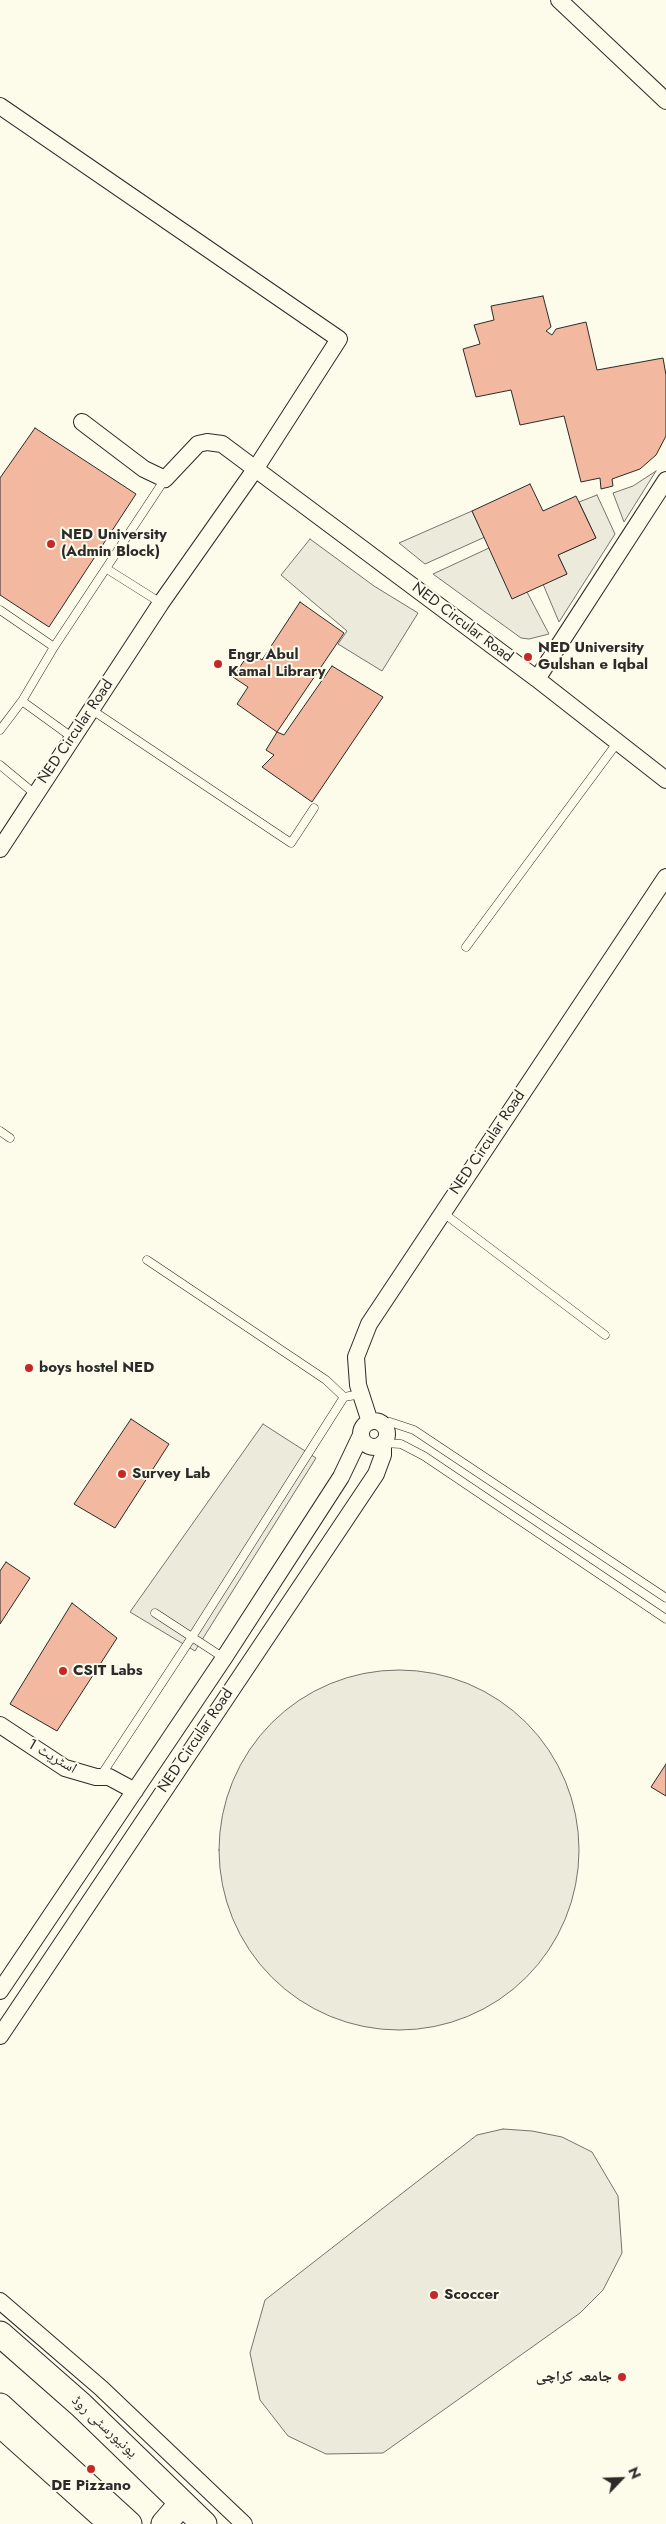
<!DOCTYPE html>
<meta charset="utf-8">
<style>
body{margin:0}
#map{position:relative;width:666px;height:2524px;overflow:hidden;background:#fdfbea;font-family:Jost,sans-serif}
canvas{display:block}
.north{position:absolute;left:596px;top:2454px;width:50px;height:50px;-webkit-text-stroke:4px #fdfbea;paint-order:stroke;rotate:66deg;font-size:14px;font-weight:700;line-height:20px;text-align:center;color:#2b2b2b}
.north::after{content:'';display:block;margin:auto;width:18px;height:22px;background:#2b2b2b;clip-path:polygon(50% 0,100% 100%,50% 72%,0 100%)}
</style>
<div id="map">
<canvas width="666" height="2524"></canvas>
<div class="north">N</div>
</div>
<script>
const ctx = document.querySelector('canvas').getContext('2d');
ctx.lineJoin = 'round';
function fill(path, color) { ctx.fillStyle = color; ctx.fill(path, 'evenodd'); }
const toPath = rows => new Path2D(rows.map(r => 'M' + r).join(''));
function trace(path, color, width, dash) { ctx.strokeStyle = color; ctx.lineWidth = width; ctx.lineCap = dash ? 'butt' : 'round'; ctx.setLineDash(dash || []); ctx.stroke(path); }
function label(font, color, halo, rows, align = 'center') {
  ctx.font = font + ' Jost,"Noto Naskh Arabic",sans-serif'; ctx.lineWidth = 4; ctx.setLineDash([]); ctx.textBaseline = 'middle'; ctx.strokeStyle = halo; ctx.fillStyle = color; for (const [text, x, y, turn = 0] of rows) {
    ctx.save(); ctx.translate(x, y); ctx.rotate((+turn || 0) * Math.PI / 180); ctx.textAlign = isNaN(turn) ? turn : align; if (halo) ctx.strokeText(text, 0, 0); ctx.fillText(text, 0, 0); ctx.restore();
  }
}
const green = toPath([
 [656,471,624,522,613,493,633,486,656,471],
 [597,495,615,534,559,622,543,584,567,574,558,555,596,538,579,502,597,495],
 [472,511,485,537,425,564,399,543,472,511],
 [489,548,527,592,549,634,529,639,521,638,433,574,489,548],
 '219 1850a180 180 0 1 1 360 0a180 180 0 1 1-360 0Z',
 [503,2129,532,2131,562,2137,592,2152,618,2196,622,2253,603,2290,580,2313,383,2453,326,2454,288,2436,260,2400,250,2353,265,2300,477,2135,503,2129]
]);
const parking = toPath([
 [310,539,374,586,418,613,382,671,338,644,347,631,281,575,310,539],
 [263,1424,316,1458,195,1651,130,1612,263,1424]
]);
const building = toPath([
 [543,296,551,327,546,331,552,335,556,329,586,322,597,370,663,358,666,375,666,436,656,455,640,469,612,479,613,486,601,489,600,478,581,482,564,416,520,425,511,390,476,397,463,349,480,344,474,325,494,320,491,306,543,296],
 [35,428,136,494,49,627,0,595,0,478,35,428],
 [530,484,543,511,576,496,596,538,558,555,567,574,512,599,472,511,530,484],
 [300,602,344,633,277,732,237,704,248,687,233,677,250,652,262,660,300,602],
 [332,666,383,697,312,802,262,767,274,755,266,750,277,732,284,735,332,666],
 [131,1419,169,1444,115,1528,74,1504,131,1419],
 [6,1562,30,1578,0,1624,0,1571,6,1562],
 [72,1603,117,1638,57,1731,10,1704,72,1603],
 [666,1764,666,1796,651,1787,666,1764]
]);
const lane = toPath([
 [107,569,161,603],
 [0,610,54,647],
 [22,701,73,738],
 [92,710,291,843,314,808],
 [0,730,22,701,54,647,165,479],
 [0,765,35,794],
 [466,947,617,743],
 [0,1131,10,1138],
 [442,1212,605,1335],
 [147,1260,326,1380,344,1397,361,1394],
 [381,1423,390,1422,414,1430,666,1598],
 [383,1443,401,1444,424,1456,666,1619],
 [155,1613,224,1658],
 [100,1777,192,1637,344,1397]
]);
const street = toPath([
 [559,0,666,101],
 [0,106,339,339,256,468,161,603,0,849],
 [82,422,144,469,165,479,198,444,207,442,222,444,537,679,666,780],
 [537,679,666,480],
 '361 1434a13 13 0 1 1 26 0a13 13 0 1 1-26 0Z',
 [370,1422,358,1385,356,1357,369,1324,666,877],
 [0,1725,65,1768,96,1777,109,1777,135,1791],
 [0,1991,224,1658,341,1477,361,1435],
 [0,2036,376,1474,383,1455,383,1443],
 [0,2301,101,2388,244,2524],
 [0,2430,105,2524]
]);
const primary = toPath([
 [0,2334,81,2405,204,2524],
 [0,2406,129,2524],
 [164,2524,182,2503]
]);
const markers = [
 [51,544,5,"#c62828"],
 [528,657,5,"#c62828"],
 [218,664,5,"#c62828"],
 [29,1368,5,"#c62828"],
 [122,1474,5,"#c62828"],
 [63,1671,5,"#c62828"],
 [434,2295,5,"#c62828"],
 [622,2377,5,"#c62828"],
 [91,2469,5,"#c62828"]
];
const poiNames = [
 ["NED University",61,535],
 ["(Admin Block)",61,552],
 ["NED University",538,648],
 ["Gulshan e Iqbal",538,665],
 ["Engr Abul",228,655],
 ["Kamal Library",228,672],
 ["boys hostel NED",39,1368],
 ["Survey Lab",132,1474],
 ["CSIT Labs",73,1671],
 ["Scoccer",444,2295],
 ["جامعہ کراچی",612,2377,"right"],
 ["DE Pizzano",91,2486,"center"]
];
const streetNames = [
 ["NED Circular Road",462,623,37],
 ["NED Circular Road",76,732,-56],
 ["NED Circular Road",488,1143,-56],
 ["NED Circular Road",196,1741,-56],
 ["اسٹریٹ 1",52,1757,30],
 ["یونیورسٹی روڈ",104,2427,43]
];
fill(green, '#ecebdb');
trace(green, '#74746e', 1);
fill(parking, '#eceadb');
trace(parking, '#74746e', 1);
fill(building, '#f2b8a0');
trace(building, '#2b2b2b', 1);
trace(lane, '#2b2b2b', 9);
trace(street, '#2b2b2b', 18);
trace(primary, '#2b2b2b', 27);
trace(lane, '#fdfbea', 8);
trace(street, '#fdfbea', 16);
trace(primary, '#fdfbea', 25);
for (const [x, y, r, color] of markers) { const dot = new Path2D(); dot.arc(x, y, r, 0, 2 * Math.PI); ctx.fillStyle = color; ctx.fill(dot); trace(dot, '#fdfbea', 2); }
label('bold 15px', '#2b2b2b', '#fdfbea', poiNames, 'left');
label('15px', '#2b2b2b', '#fdfbea', streetNames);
</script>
